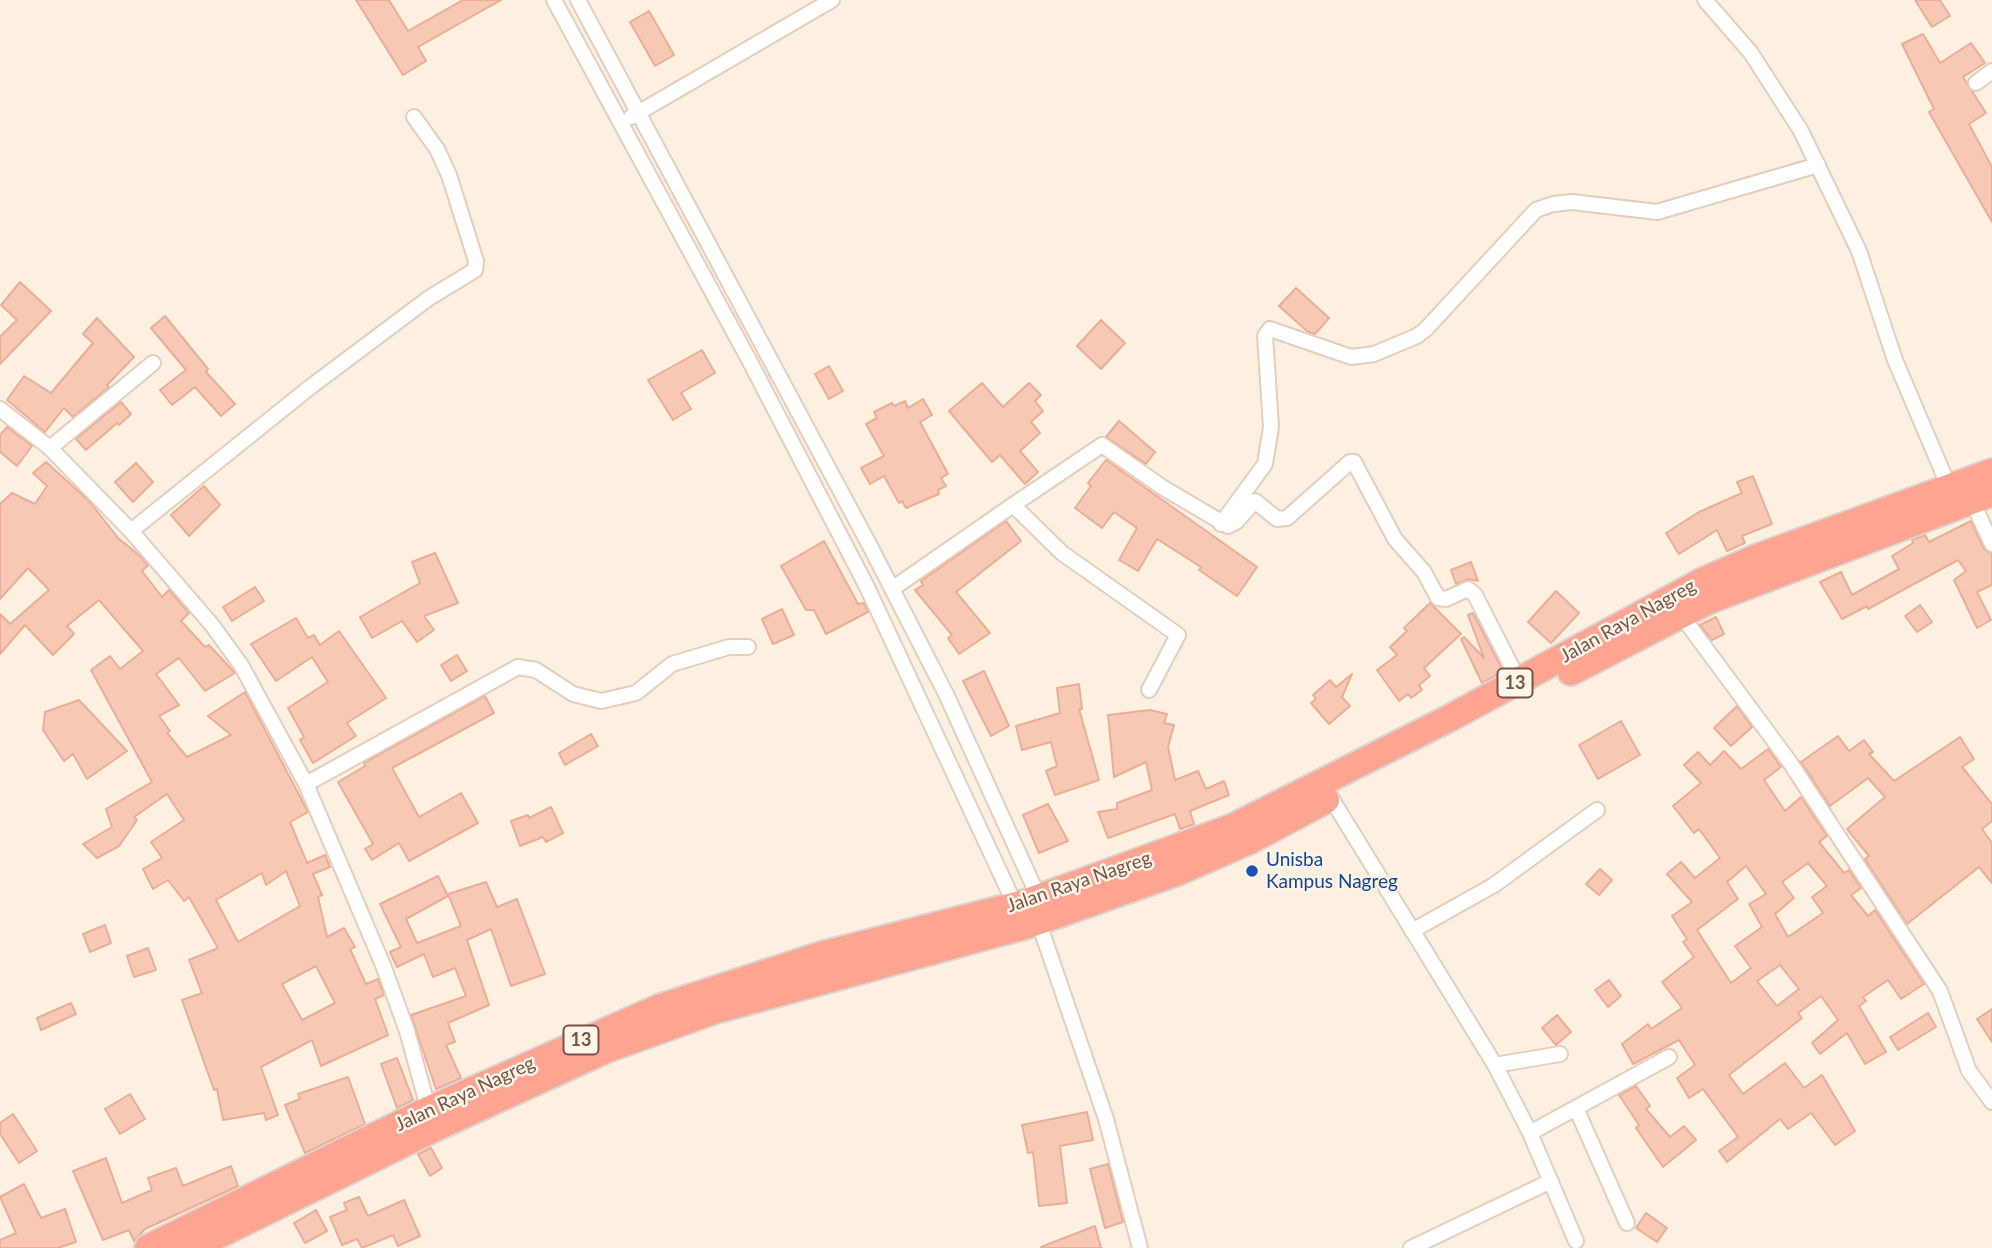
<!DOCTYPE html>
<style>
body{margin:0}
canvas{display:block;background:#fef0e0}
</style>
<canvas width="1992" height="1248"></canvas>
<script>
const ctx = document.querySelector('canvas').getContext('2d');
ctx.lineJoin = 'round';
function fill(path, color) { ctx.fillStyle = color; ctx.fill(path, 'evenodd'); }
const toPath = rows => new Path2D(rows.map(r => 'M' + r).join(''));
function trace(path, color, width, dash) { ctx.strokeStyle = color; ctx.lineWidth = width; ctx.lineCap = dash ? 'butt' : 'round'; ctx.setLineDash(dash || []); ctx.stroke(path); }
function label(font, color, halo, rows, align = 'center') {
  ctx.font = font + ' Lato,sans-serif'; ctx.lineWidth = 5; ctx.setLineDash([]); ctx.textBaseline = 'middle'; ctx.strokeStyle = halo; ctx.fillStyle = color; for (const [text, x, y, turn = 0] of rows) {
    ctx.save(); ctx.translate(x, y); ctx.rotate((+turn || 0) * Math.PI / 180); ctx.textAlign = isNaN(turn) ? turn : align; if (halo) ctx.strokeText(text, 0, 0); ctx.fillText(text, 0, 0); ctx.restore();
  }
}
const building = toPath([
 [356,0,389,0,408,31,463,0,501,0,418,47,426,61,403,75,356,0],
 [1915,0,1940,0,1950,16,1932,27,1915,0],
 [649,11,674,55,655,66,630,22,649,11],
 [1923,34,1940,63,1971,43,1985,63,1963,77,1986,113,1969,124,1992,167,1992,222,1929,112,1934,109,1902,44,1923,34],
 [20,282,51,311,0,364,0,337,17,320,1,305,20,282],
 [1296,288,1329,318,1315,334,1307,331,1279,306,1296,288],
 [165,316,208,369,206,372,235,404,221,416,195,387,172,405,160,390,186,370,151,328,165,316],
 [97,318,134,357,107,385,109,387,73,417,64,408,45,432,7,400,24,376,51,393,93,343,83,334,97,318],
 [1101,320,1125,343,1101,369,1077,346,1101,320],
 [702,350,715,373,681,393,691,409,673,420,648,380,702,350],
 [829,366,843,391,829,399,815,374,829,366],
 [982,383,1003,407,1029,383,1041,395,1035,401,1043,411,1031,422,1040,433,1020,451,1038,472,1025,484,1000,455,992,462,949,411,982,383],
 [923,399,932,415,920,422,948,474,941,478,946,486,938,490,939,494,906,508,902,501,899,503,884,476,870,484,861,468,884,456,866,424,877,418,874,412,892,403,894,406,905,401,908,408,923,399],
 [121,402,131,414,119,425,117,423,86,450,76,439,121,402],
 [1119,421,1155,452,1146,464,1106,437,1119,421],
 [7,427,32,446,17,466,0,452,0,435,7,427],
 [1106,460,1257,567,1237,596,1199,570,1201,567,1157,539,1138,571,1119,560,1137,528,1114,512,1102,528,1075,508,1091,486,1088,483,1106,460],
 [46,462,88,500,119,539,139,555,148,565,142,571,162,597,169,590,189,613,181,621,205,647,209,645,235,673,205,691,179,658,156,674,179,705,159,716,170,731,167,733,187,757,231,735,208,716,245,692,308,812,290,822,307,863,325,855,330,867,313,874,322,895,318,897,327,937,344,928,355,947,350,949,366,984,378,979,384,995,375,999,388,1035,321,1066,312,1040,261,1067,278,1115,266,1120,264,1113,223,1120,217,1089,214,1090,182,1000,202,993,189,960,218,948,189,897,184,901,168,880,153,889,143,869,162,858,151,842,184,820,167,794,134,817,137,820,119,846,97,858,83,844,112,827,106,809,152,782,91,670,110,656,120,669,143,651,99,600,67,626,74,634,53,655,25,625,0,654,0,614,10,624,49,590,28,568,0,599,0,504,12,493,35,504,47,486,33,473,46,462],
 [286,871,300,906,238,942,216,900,262,873,266,885,286,871],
 [316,966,335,1003,302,1020,282,984,316,966],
 [136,463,153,482,133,502,115,482,136,463],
 [1753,476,1772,524,1742,536,1745,543,1727,551,1717,530,1679,554,1666,533,1699,512,1742,493,1737,482,1753,476],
 [204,486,220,505,189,536,171,515,204,486],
 [1006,521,1021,541,956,592,990,633,959,654,948,638,952,635,915,590,923,585,921,581,1006,521],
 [1971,521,1984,549,1992,554,1992,585,1977,592,1991,620,1977,628,1954,580,1966,571,1958,560,1868,609,1867,606,1842,619,1820,582,1841,572,1852,595,1899,569,1892,556,1913,543,1912,540,1925,535,1929,542,1971,521],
 [824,541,858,604,864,603,868,612,826,634,814,610,806,610,781,566,824,541],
 [435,553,458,603,424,616,434,630,417,642,402,621,372,638,360,617,420,583,412,562,435,553],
 [1471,562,1478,581,1469,579,1456,584,1451,570,1471,562],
 [255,587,264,601,232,621,223,607,255,587],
 [1556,591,1579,613,1551,643,1528,622,1556,591],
 [1430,603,1461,634,1424,668,1430,676,1419,685,1422,690,1411,698,1408,694,1399,701,1377,670,1397,655,1390,647,1407,631,1404,628,1430,603],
 [1920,605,1932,622,1917,632,1905,616,1920,605],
 [782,609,794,635,773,644,762,619,782,609],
 [1473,613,1503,671,1482,683,1461,639,1464,637,1484,658,1468,615,1473,613],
 [1716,617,1724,634,1712,640,1700,625,1716,617],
 [296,618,308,638,314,635,320,645,339,631,386,698,347,723,356,736,313,763,300,740,304,737,288,708,328,682,312,657,276,681,251,644,296,618],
 [457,655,467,671,451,681,441,665,457,655],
 [984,671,1009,726,991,736,963,681,984,671],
 [1352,674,1342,697,1350,706,1329,724,1311,703,1316,699,1313,695,1330,680,1336,687,1352,674],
 [1079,684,1082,709,1079,709,1099,780,1055,795,1046,771,1057,766,1051,742,1022,750,1016,726,1060,713,1057,688,1079,684],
 [485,696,494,713,392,768,419,817,461,793,478,823,409,861,399,843,372,860,365,849,373,844,338,782,365,766,364,763,485,696],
 [79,700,127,751,87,779,73,754,64,761,43,730,45,712,79,700],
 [1737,706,1752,727,1731,746,1714,728,1737,706],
 [1150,710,1167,714,1164,723,1174,725,1168,747,1175,780,1198,771,1206,789,1224,781,1229,795,1190,811,1194,824,1180,829,1175,814,1108,838,1098,812,1117,809,1117,803,1152,790,1146,762,1114,777,1108,715,1150,710],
 [1621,721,1640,755,1598,779,1579,745,1621,721],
 [591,734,598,746,565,765,559,753,591,734],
 [1838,736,1849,751,1864,740,1873,752,1869,754,1894,781,1960,737,1974,759,1962,767,1992,804,1992,821,1982,829,1992,843,1992,883,1979,867,1907,924,1865,859,1869,856,1847,829,1885,797,1868,778,1830,806,1801,762,1838,736],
 [1768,749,1781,767,1764,780,1785,811,1801,797,1827,836,1819,842,1844,873,1849,870,1861,888,1851,895,1868,916,1875,910,1924,984,1901,999,1888,980,1863,997,1866,1001,1859,1006,1886,1052,1865,1064,1847,1033,1820,1054,1812,1043,1838,1020,1821,996,1798,1013,1802,1018,1729,1075,1743,1094,1785,1063,1804,1088,1822,1075,1855,1131,1835,1145,1811,1113,1788,1129,1780,1119,1727,1162,1719,1151,1738,1137,1703,1089,1689,1098,1677,1078,1695,1065,1679,1040,1633,1064,1622,1044,1648,1024,1651,1029,1682,1008,1662,982,1694,957,1683,942,1687,939,1672,916,1692,902,1667,874,1681,862,1695,878,1720,858,1699,829,1694,833,1673,806,1701,783,1684,765,1698,752,1710,765,1724,751,1741,769,1768,749],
 [1808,863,1827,886,1812,897,1823,913,1788,937,1775,914,1794,898,1782,882,1808,863],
 [1746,866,1766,894,1749,904,1762,927,1735,946,1751,968,1731,983,1697,930,1738,899,1727,882,1746,866],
 [1780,965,1799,989,1777,1006,1757,981,1780,965],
 [1048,804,1068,841,1039,853,1023,815,1048,804],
 [551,807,563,833,546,842,543,837,520,846,511,821,528,815,529,818,551,807],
 [1600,869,1612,880,1599,895,1586,884,1600,869],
 [438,876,448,896,406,919,417,943,461,926,448,894,486,882,497,907,517,899,545,974,511,986,491,929,467,940,489,1005,448,1023,455,1042,446,1045,461,1078,436,1089,411,1015,466,996,455,968,433,977,424,954,397,967,390,952,401,947,380,904,438,876],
 [105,925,111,943,90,952,83,934,105,925],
 [148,948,156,970,134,977,127,956,148,948],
 [1609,980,1621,996,1608,1007,1595,990,1609,980],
 [71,1003,76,1014,41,1030,37,1018,71,1003],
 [1992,1009,1992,1042,1977,1019,1992,1009],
 [1928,1013,1936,1027,1898,1050,1890,1037,1928,1013],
 [1557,1015,1571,1032,1556,1045,1542,1028,1557,1015],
 [397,1058,413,1100,397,1108,381,1064,397,1058],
 [348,1077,365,1124,305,1153,285,1105,300,1099,298,1094,348,1077],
 [1636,1086,1650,1106,1646,1109,1670,1137,1684,1126,1696,1140,1663,1167,1636,1128,1639,1125,1619,1095,1636,1086],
 [130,1094,145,1119,120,1134,105,1109,130,1094],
 [1087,1112,1093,1140,1060,1146,1067,1203,1039,1206,1033,1152,1028,1153,1022,1125,1087,1112],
 [13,1114,37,1151,19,1163,0,1134,0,1123,13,1114],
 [431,1148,442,1168,430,1176,418,1154,431,1148],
 [106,1158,122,1203,152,1190,148,1178,176,1168,183,1186,231,1166,238,1186,145,1229,134,1241,129,1230,103,1240,73,1171,106,1158],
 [1108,1164,1123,1222,1105,1228,1090,1169,1108,1164],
 [24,1184,41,1218,65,1209,76,1242,58,1248,0,1248,0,1240,16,1233,0,1197,24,1184],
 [359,1197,368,1216,404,1200,420,1236,398,1246,393,1235,362,1248,357,1239,342,1245,330,1217,347,1210,344,1203,359,1197],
 [316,1210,327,1231,305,1243,294,1223,316,1210],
 [1646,1213,1667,1228,1657,1242,1636,1228,1646,1213],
 [1095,1226,1101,1248,1041,1248,1041,1247,1095,1226]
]);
const street = toPath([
 [554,0,748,358,867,587,1018,911],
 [578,0,870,546,946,694,1039,898,1046,918,1042,932,1106,1119,1140,1248],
 [1705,0,1751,53,1801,131,1859,251,1895,360,1949,487],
 [1976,83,1992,71],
 [631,117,832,0],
 [0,409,50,448,131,531,212,625,241,665,306,784,383,965,407,1031,430,1115],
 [50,448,153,363],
 [1971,499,1992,544],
 [1013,505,1102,445,1162,487,1228,526,1236,522,1255,501,1277,519,1287,518,1350,462,1354,462,1395,539,1424,572,1438,598,1446,599,1468,589,1475,595,1519,681],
 [1221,524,1265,464,1271,427,1265,336,1270,329,1351,357,1374,354,1417,336,1426,329,1536,210,1553,204,1572,202,1657,212,1818,165],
 [131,531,309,388,429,298,475,270,476,261,449,175,437,149,414,117],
 [892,589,1013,505,1062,553,1178,635,1149,690],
 [1681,615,1789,761,1940,991,1969,1071,1992,1102],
 [306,784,518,667,536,670,573,694,601,701,636,693,672,664,729,647,748,647],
 [1331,798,1495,1065,1560,1054],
 [1412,931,1494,885,1597,810],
 [1495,1065,1530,1133,1576,1241],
 [1576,1108,1627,1223],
 [1530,1133,1669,1057],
 [1411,1248,1551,1181]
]);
const highway = toPath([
 [1571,672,1710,600,1992,493],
 [148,1248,428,1110,661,1007,821,955,1024,903,1233,827,1450,718,1703,581,1758,557,1992,472],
 [192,1248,435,1128,605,1050,716,1010,1028,925,1178,872,1251,840,1326,800]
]);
const markers = [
 [1252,871,7,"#1a4fb4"]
];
const shields = [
 [1515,683,35],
 [581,1040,35]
];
const shieldNames = [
 ["13",1515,683],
 ["13",581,1040]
];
const streetNames = [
 ["Jalan Raya Nagreg",1628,621,-29],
 ["Jalan Raya Nagreg",1079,882,-19],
 ["Jalan Raya Nagreg",465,1094,-25]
];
const transitNames = [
 ["Unisba",1266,860],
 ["Kampus Nagreg",1266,882]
];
fill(building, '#f7c9b5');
trace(building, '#ebad94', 2);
trace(street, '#e5cdbe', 18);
trace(highway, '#dcd2cf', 30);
trace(street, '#fff', 14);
trace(highway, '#ffa490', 26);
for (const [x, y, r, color] of markers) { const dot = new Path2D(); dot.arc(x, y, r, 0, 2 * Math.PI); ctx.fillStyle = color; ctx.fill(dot); trace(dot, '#fff4e8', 2.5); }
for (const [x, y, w] of shields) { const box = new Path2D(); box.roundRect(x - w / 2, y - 14.5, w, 29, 5); ctx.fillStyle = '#fff4e8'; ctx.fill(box); trace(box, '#785345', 2); }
label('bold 18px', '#785345', null, shieldNames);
label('19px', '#785345', '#fff4e8', streetNames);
label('19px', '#164399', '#fff4e8', transitNames, 'left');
</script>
